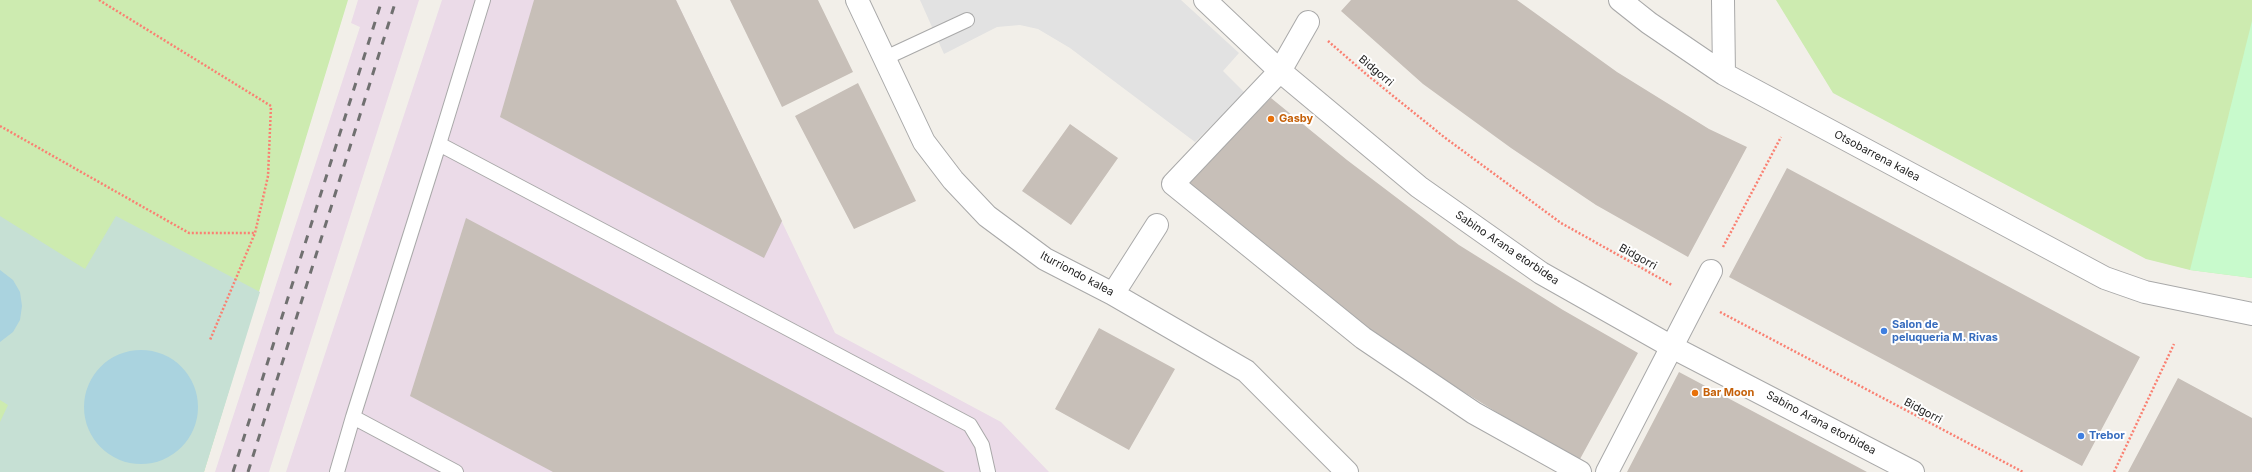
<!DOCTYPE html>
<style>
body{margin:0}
canvas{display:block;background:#f2efe9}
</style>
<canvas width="2252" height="472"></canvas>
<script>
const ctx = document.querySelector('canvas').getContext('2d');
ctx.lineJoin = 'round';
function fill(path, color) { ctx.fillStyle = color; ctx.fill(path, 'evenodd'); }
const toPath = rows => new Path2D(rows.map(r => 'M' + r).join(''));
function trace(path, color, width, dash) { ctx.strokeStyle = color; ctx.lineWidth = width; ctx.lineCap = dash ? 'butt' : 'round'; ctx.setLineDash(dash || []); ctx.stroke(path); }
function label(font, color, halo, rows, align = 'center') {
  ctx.font = font + ' Inter,sans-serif'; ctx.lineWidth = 4; ctx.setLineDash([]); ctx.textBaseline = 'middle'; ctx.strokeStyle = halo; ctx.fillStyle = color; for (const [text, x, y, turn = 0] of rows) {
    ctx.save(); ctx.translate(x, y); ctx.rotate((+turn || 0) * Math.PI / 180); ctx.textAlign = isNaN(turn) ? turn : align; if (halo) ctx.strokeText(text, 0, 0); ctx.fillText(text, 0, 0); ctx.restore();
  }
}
const industrial = toPath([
 [358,0,419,0,269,472,215,472,360,27,351,23],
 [442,0,676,0,835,333,1001,422,1049,472,286,472]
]);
const grass = toPath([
 [0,0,348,0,204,472,0,472],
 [1776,0,2252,0,2252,278,2190,270,2146,259,1833,93]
]);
const wetland = toPath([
 [0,216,85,269,116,216,260,292,204,472,0,472,0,422,8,405,0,400]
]);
const park = toPath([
 [2252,21,2252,278,2190,270]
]);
const parking = toPath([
 [920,0,1181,0,1239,53,1223,71,1245,93,1195,142,1070,48,1038,29,1020,25,997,27,944,54]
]);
const water = toPath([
 [0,270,13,280,20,292,22,306,20,320,13,332,0,342],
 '84 407a57 57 0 1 1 114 0a57 57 0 1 1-114 0Z'
]);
const building = toPath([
 [534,0,676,0,782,221,764,258,500,117],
 [730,0,818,0,853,72,782,107],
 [1351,0,1517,0,1617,72,1709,129,1747,147,1688,257,1596,205,1511,148,1423,84,1341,11],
 [858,83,916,201,854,229,795,116],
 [1271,98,1347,160,1459,245,1563,310,1638,353,1580,459,1519,426,1430,371,1344,312,1185,181],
 [1070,124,1118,158,1071,225,1022,191],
 [1787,168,2140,357,2082,466,1729,277],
 [466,218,945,472,553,472,410,396],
 [1099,328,1175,369,1129,450,1055,409],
 [1679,372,1867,472,1627,472],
 [2178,378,2252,418,2252,472,2128,472]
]);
const path = toPath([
 [99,0,271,106,268,176,255,233,210,340],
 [1328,41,1366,74,1444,137,1561,223,1672,285],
 [0,126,189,233,255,233],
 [1723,247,1781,137],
 [1720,312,2023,472],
 [2114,472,2174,344]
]);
const lane = toPath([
 [883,59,967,20],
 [439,144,483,0],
 [353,417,439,144,970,425,982,445,988,472],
 [337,472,353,417,456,472]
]);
const street = toPath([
 [857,0,924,142,953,180,987,216,1045,259,1113,294,1246,371,1347,472],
 [1205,0,1280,71,1419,187,1541,273,1672,347,1913,472],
 [1620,0,1649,23,1724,74,2105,278,2145,292,2252,314],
 [1723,0,1724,74],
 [1308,22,1280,71,1173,184,1363,338,1474,413,1580,472],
 [1113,294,1157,225],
 [1607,472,1711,271]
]);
const rail = toPath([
 [233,472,382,0],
 [248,472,396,0]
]);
const markers = [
 [1271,119,4,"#e8710a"],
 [1884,331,4,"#3f7fe0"],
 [1695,393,4,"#e8710a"],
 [2081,436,4,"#3f7fe0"]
];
const streetNames = [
 ["Bidgorri",1376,71,40],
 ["Otsobarrena kalea",1877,156,28],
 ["Sabino Arana etorbidea",1507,248,34],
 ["Bidgorri",1638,257,29],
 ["Iturriondo kalea",1077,274,28],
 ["Bidgorri",1923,411,28],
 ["Sabino Arana etorbidea",1821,423,28]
];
const foodNames = [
 ["Gasby",1279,119],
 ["Bar Moon",1703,393]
];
const shopNames = [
 ["Salon de",1892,325],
 ["peluqueria M. Rivas",1892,338],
 ["Trebor",2089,436]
];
fill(industrial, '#ebdbe8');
fill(grass, '#cdebb0');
fill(wetland, '#c6e0d4');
fill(park, '#c8facc');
fill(parking, '#e2e2e2');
fill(water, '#aad3df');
fill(building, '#c7bfb8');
trace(lane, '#a9a9a9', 16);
trace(street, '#a9a9a9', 24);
trace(path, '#fa8072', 2.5, [2, 2]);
trace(lane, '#fff', 14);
trace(street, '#fff', 22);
trace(rail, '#707070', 3, [8, 8]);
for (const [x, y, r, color] of markers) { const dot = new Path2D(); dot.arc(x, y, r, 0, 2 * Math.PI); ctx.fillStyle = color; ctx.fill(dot); trace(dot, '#fff', 1.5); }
label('11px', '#222', '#fff', streetNames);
label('bold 11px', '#c56008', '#fff', foodNames, 'left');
label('bold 11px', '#366cbe', '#fff', shopNames, 'left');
</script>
